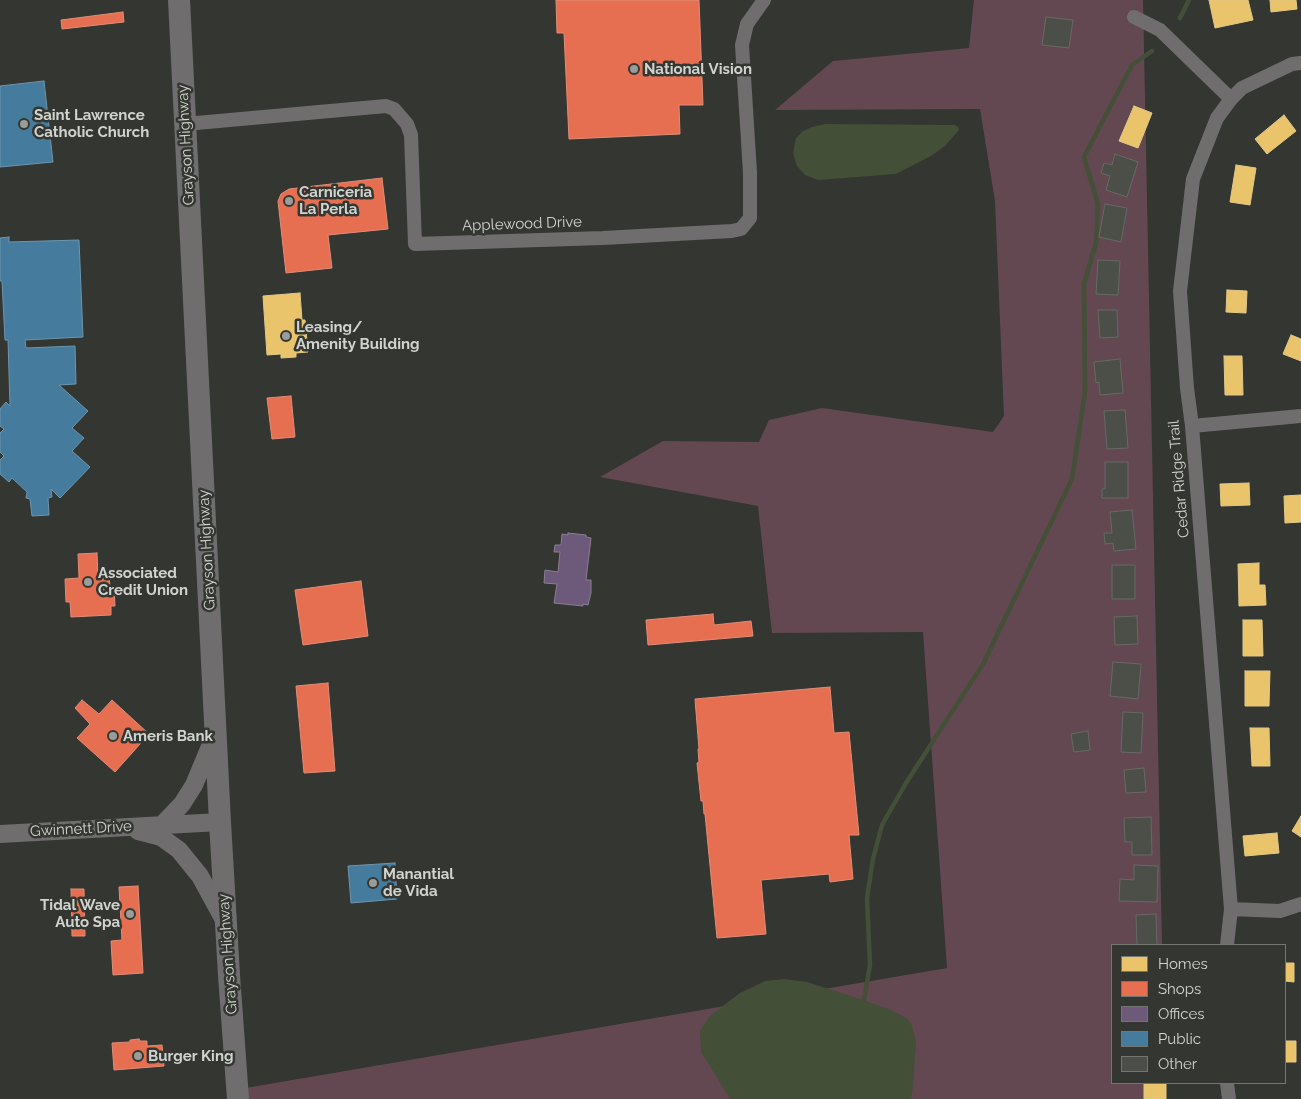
<!DOCTYPE html>
<style>
body{margin:0}
#map{position:relative;width:1301px;height:1099px;overflow:hidden;background:#343632;font-family:Raleway,sans-serif}
canvas{display:block}
.legend{position:absolute;left:1111px;top:944px;width:175px;height:140px;box-sizing:border-box;background:#343731;border:1px solid #727570;margin:0;padding:6px 9px;list-style:none;font-size:15px;color:#d0d3cf}
.legend li{display:flex;align-items:center;gap:10px;height:25px}
.legend b{width:25px;border:1px solid #727570}
</style>
<div id="map">
<canvas width="1301" height="1099"></canvas>
<ul class="legend">
<li><b style="height:14px;background:#e9c46a"></b>Homes</li>
<li><b style="height:14px;background:#e76f51"></b>Shops</li>
<li><b style="height:14px;background:#6d597a"></b>Offices</li>
<li><b style="height:14px;background:#457b9d"></b>Public</li>
<li><b style="height:14px;background:#4b4f47"></b>Other</li>
</ul>
</div>
<script>
const ctx = document.querySelector('canvas').getContext('2d');
ctx.lineJoin = 'round';
function fill(path, color) { ctx.fillStyle = color; ctx.fill(path, 'evenodd'); }
const toPath = rows => new Path2D(rows.map(r => 'M' + r).join(''));
function trace(path, color, width, dash) { ctx.strokeStyle = color; ctx.lineWidth = width; ctx.lineCap = dash ? 'butt' : 'round'; ctx.setLineDash(dash || []); ctx.stroke(path); }
function label(font, color, halo, rows, align = 'center') {
  ctx.font = font + ' Raleway,sans-serif'; ctx.lineWidth = 5; ctx.setLineDash([]); ctx.textBaseline = 'middle'; ctx.strokeStyle = halo; ctx.fillStyle = color; for (const [text, x, y, turn = 0] of rows) {
    ctx.save(); ctx.translate(x, y); ctx.rotate((+turn || 0) * Math.PI / 180); ctx.textAlign = isNaN(turn) ? turn : align; if (halo) ctx.strokeText(text, 0, 0); ctx.fillText(text, 0, 0); ctx.restore();
  }
}
const green = toPath([
 [974,0,1143,0,1162,945,1112,945,1112,1083,1165,1083,1166,1099,240,1099,240,1089,947,968,923,632,772,633,758,506,600,477,663,441,759,442,769,420,822,408,993,432,1004,416,995,201,980,109,775,110,833,61,969,48]
]);
const water = toPath([
 [825,124,955,125,958,127,959,130,945,146,931,156,896,174,818,180,805,175,797,166,793,153,796,138,803,131,812,127],
 [784,979,807,982,845,994,889,1009,908,1019,912,1026,916,1042,913,1088,911,1099,729,1099,729,1097,701,1052,700,1031,710,1016,740,993,765,981]
]);
const homes = toPath([
 [1209,0,1248,0,1253,20,1215,28,1209,0],
 [1270,0,1296,0,1297,9,1271,12,1270,0],
 [1134,106,1152,113,1138,148,1119,141,1134,106],
 [1284,115,1296,131,1267,154,1255,139,1284,115],
 [1236,165,1256,168,1250,205,1230,202,1236,165],
 [1227,290,1247,291,1246,313,1226,312,1227,290],
 [300,293,302,320,305,320,308,352,296,353,296,357,281,358,281,354,267,355,263,296,300,293],
 [1291,335,1301,339,1301,361,1283,354,1291,335],
 [1224,356,1242,356,1243,395,1225,395,1224,356],
 [1249,483,1250,505,1221,506,1220,484,1249,483],
 [1301,495,1301,522,1285,523,1284,496,1301,495],
 [1259,563,1259,585,1265,585,1266,605,1239,606,1238,564,1259,563],
 [1243,620,1262,620,1263,656,1243,656,1243,620],
 [1245,671,1270,671,1269,706,1245,706,1245,671],
 [1250,728,1269,728,1270,766,1252,766,1250,728],
 [1301,816,1301,837,1292,831,1301,816],
 [1277,833,1279,853,1245,856,1243,836,1277,833],
 [1285,963,1294,963,1294,982,1285,981,1285,963],
 [1285,1041,1296,1041,1296,1062,1285,1062,1285,1041],
 [1144,1083,1166,1083,1166,1099,1144,1099,1144,1083]
]);
const shops = toPath([
 [556,0,699,0,703,105,679,105,680,134,569,139,564,33,557,33,556,0],
 [123,12,124,22,62,29,61,20,123,12],
 [382,178,388,229,328,235,332,268,286,273,278,201,281,194,289,189,382,178],
 [291,396,295,437,272,439,267,398,291,396],
 [97,553,98,577,109,577,110,586,114,586,115,606,111,606,111,615,71,617,70,602,66,602,65,579,79,578,78,554,97,553],
 [361,581,368,636,303,645,295,590,361,581],
 [713,614,714,625,751,621,753,636,648,645,646,620,713,614],
 [328,683,335,771,304,773,296,686,328,683],
 [830,687,834,733,849,732,859,835,849,835,853,879,830,882,829,874,761,880,766,934,717,938,705,814,704,814,703,801,701,801,697,763,699,762,698,749,699,749,695,699,830,687],
 [82,700,99,714,112,700,149,734,115,772,77,738,90,724,75,708,82,700],
 [138,886,143,973,113,975,111,941,122,940,119,887,138,886],
 [71,889,84,889,85,936,72,936,71,889],
 [139,1039,140,1041,147,1041,147,1046,162,1045,164,1066,114,1070,112,1043,130,1042,130,1040,139,1039]
]);
const offices = toPath([
 [568,533,586,535,586,537,591,538,586,580,591,580,591,593,588,605,583,604,583,606,554,603,557,584,544,583,545,570,558,572,560,552,554,552,555,545,561,545,562,534,568,535,568,533]
]);
const public = toPath([
 [44,81,53,162,0,167,0,86,44,81],
 [9,237,9,242,79,240,83,337,25,340,26,348,75,346,76,384,59,385,88,411,72,428,84,438,72,451,90,467,60,498,51,489,52,497,48,498,49,515,32,516,30,499,26,498,27,492,12,478,9,482,0,474,0,460,4,456,0,452,0,433,4,429,0,426,0,409,6,402,10,406,8,340,5,340,2,281,0,281,0,238,9,237],
 [395,863,397,899,351,903,348,866,395,863]
]);
const stream = toPath([
 [1180,18,1189,0],
 [864,1000,870,965,867,898,873,859,882,825,906,783,983,664,1072,479,1085,392,1084,284,1096,243,1098,204,1084,157,1132,65,1152,51]
]);
const building = toPath([
 [1046,17,1073,20,1069,48,1042,45,1046,17],
 [1115,154,1138,162,1127,197,1106,190,1110,176,1101,173,1104,163,1112,165,1115,154],
 [1105,204,1127,208,1121,242,1099,237,1105,204],
 [1098,260,1120,261,1118,295,1096,294,1098,260],
 [1098,310,1117,310,1118,337,1100,338,1098,310],
 [1120,359,1123,393,1100,395,1099,382,1096,383,1094,362,1120,359],
 [1125,410,1128,448,1107,449,1104,411,1125,410],
 [1105,462,1128,462,1128,498,1102,498,1102,489,1105,489,1105,462],
 [1132,510,1136,549,1114,551,1113,543,1105,544,1104,533,1112,533,1110,512,1132,510],
 [1112,565,1135,565,1135,599,1112,599,1112,565],
 [1137,616,1138,644,1115,645,1114,617,1137,616],
 [1113,662,1141,664,1138,699,1110,696,1113,662],
 [1123,712,1143,713,1141,753,1121,752,1123,712],
 [1088,731,1090,750,1074,752,1071,734,1088,731],
 [1144,768,1146,792,1126,793,1124,770,1144,768],
 [1151,817,1152,855,1132,855,1132,842,1125,842,1124,818,1151,817],
 [1134,865,1158,866,1157,902,1119,901,1120,879,1134,880,1134,865],
 [1156,914,1157,945,1137,945,1136,915,1156,914]
]);
const minor = toPath([
 [1134,17,1160,30,1231,99],
 [185,124,386,106,394,109,407,124,411,135,415,244,603,238,732,231,741,229,750,218,750,173,742,45,747,24,764,0],
 [1192,426,1301,416],
 [1231,909,1280,911,1301,904],
 [1227,945,1231,909,1192,426,1187,388,1180,291,1193,179,1217,118,1231,99,1242,88,1292,64,1301,63],
 [1227,1083,1229,1099]
]);
const tertiary = toPath([
 [163,824,182,804,194,785,214,737],
 [138,831,161,837,179,850,200,876,224,920],
 [0,834,220,822]
]);
const primary = toPath([
 [179,0,220,822,229,975,238,1099]
]);
const markers = [
 [634,69,5,"#999c98"],
 [24,124,5,"#999c98"],
 [289,201,5,"#999c98"],
 [286,336,5,"#999c98"],
 [88,582,5,"#999c98"],
 [113,736,5,"#999c98"],
 [373,883,5,"#999c98"],
 [130,914,5,"#999c98"],
 [138,1056,5,"#999c98"]
];
const poiNames = [
 ["National Vision",644,69],
 ["Saint Lawrence",34,115],
 ["Catholic Church",34,132],
 ["Carniceria",299,192],
 ["La Perla",299,209],
 ["Leasing/",296,327],
 ["Amenity Building",296,344],
 ["Associated",98,573],
 ["Credit Union",98,590],
 ["Ameris Bank",123,736],
 ["Manantial",383,874],
 ["de Vida",383,891],
 ["Tidal Wave",120,905,"right"],
 ["Auto Spa",120,922,"right"],
 ["Burger King",148,1056]
];
const streetNames = [
 ["Grayson Highway",186,145,-93],
 ["Applewood Drive",522,224,-2],
 ["Cedar Ridge Trail",1179,479,-95],
 ["Grayson Highway",207,550,-93],
 ["Gwinnett Drive",81,829,-3],
 ["Grayson Highway",228,954,-94]
];
fill(green, '#634852');
fill(water, '#434f36');
fill(homes, '#e9c46a');
trace(homes, '#e2c888', 1);
fill(shops, '#e76f51');
trace(shops, '#e08d77', 1);
fill(offices, '#6d597a');
trace(offices, '#8b7e94', 1);
fill(public, '#457b9d');
trace(public, '#6f95ac', 1);
trace(stream, '#434f36', 4.5);
fill(building, '#4b4f47');
trace(building, '#676966', 1);
trace(minor, '#6f6d6e', 14);
trace(tertiary, '#6f6d6e', 18);
trace(primary, '#6f6d6e', 22);
for (const [x, y, r, color] of markers) { const dot = new Path2D(); dot.arc(x, y, r, 0, 2 * Math.PI); ctx.fillStyle = color; ctx.fill(dot); trace(dot, '#343731', 2); }
label('bold 15px', '#d0d3cf', '#343731', poiNames, 'left');
label('15px', '#d0d3cf', '#343731', streetNames);
</script>
